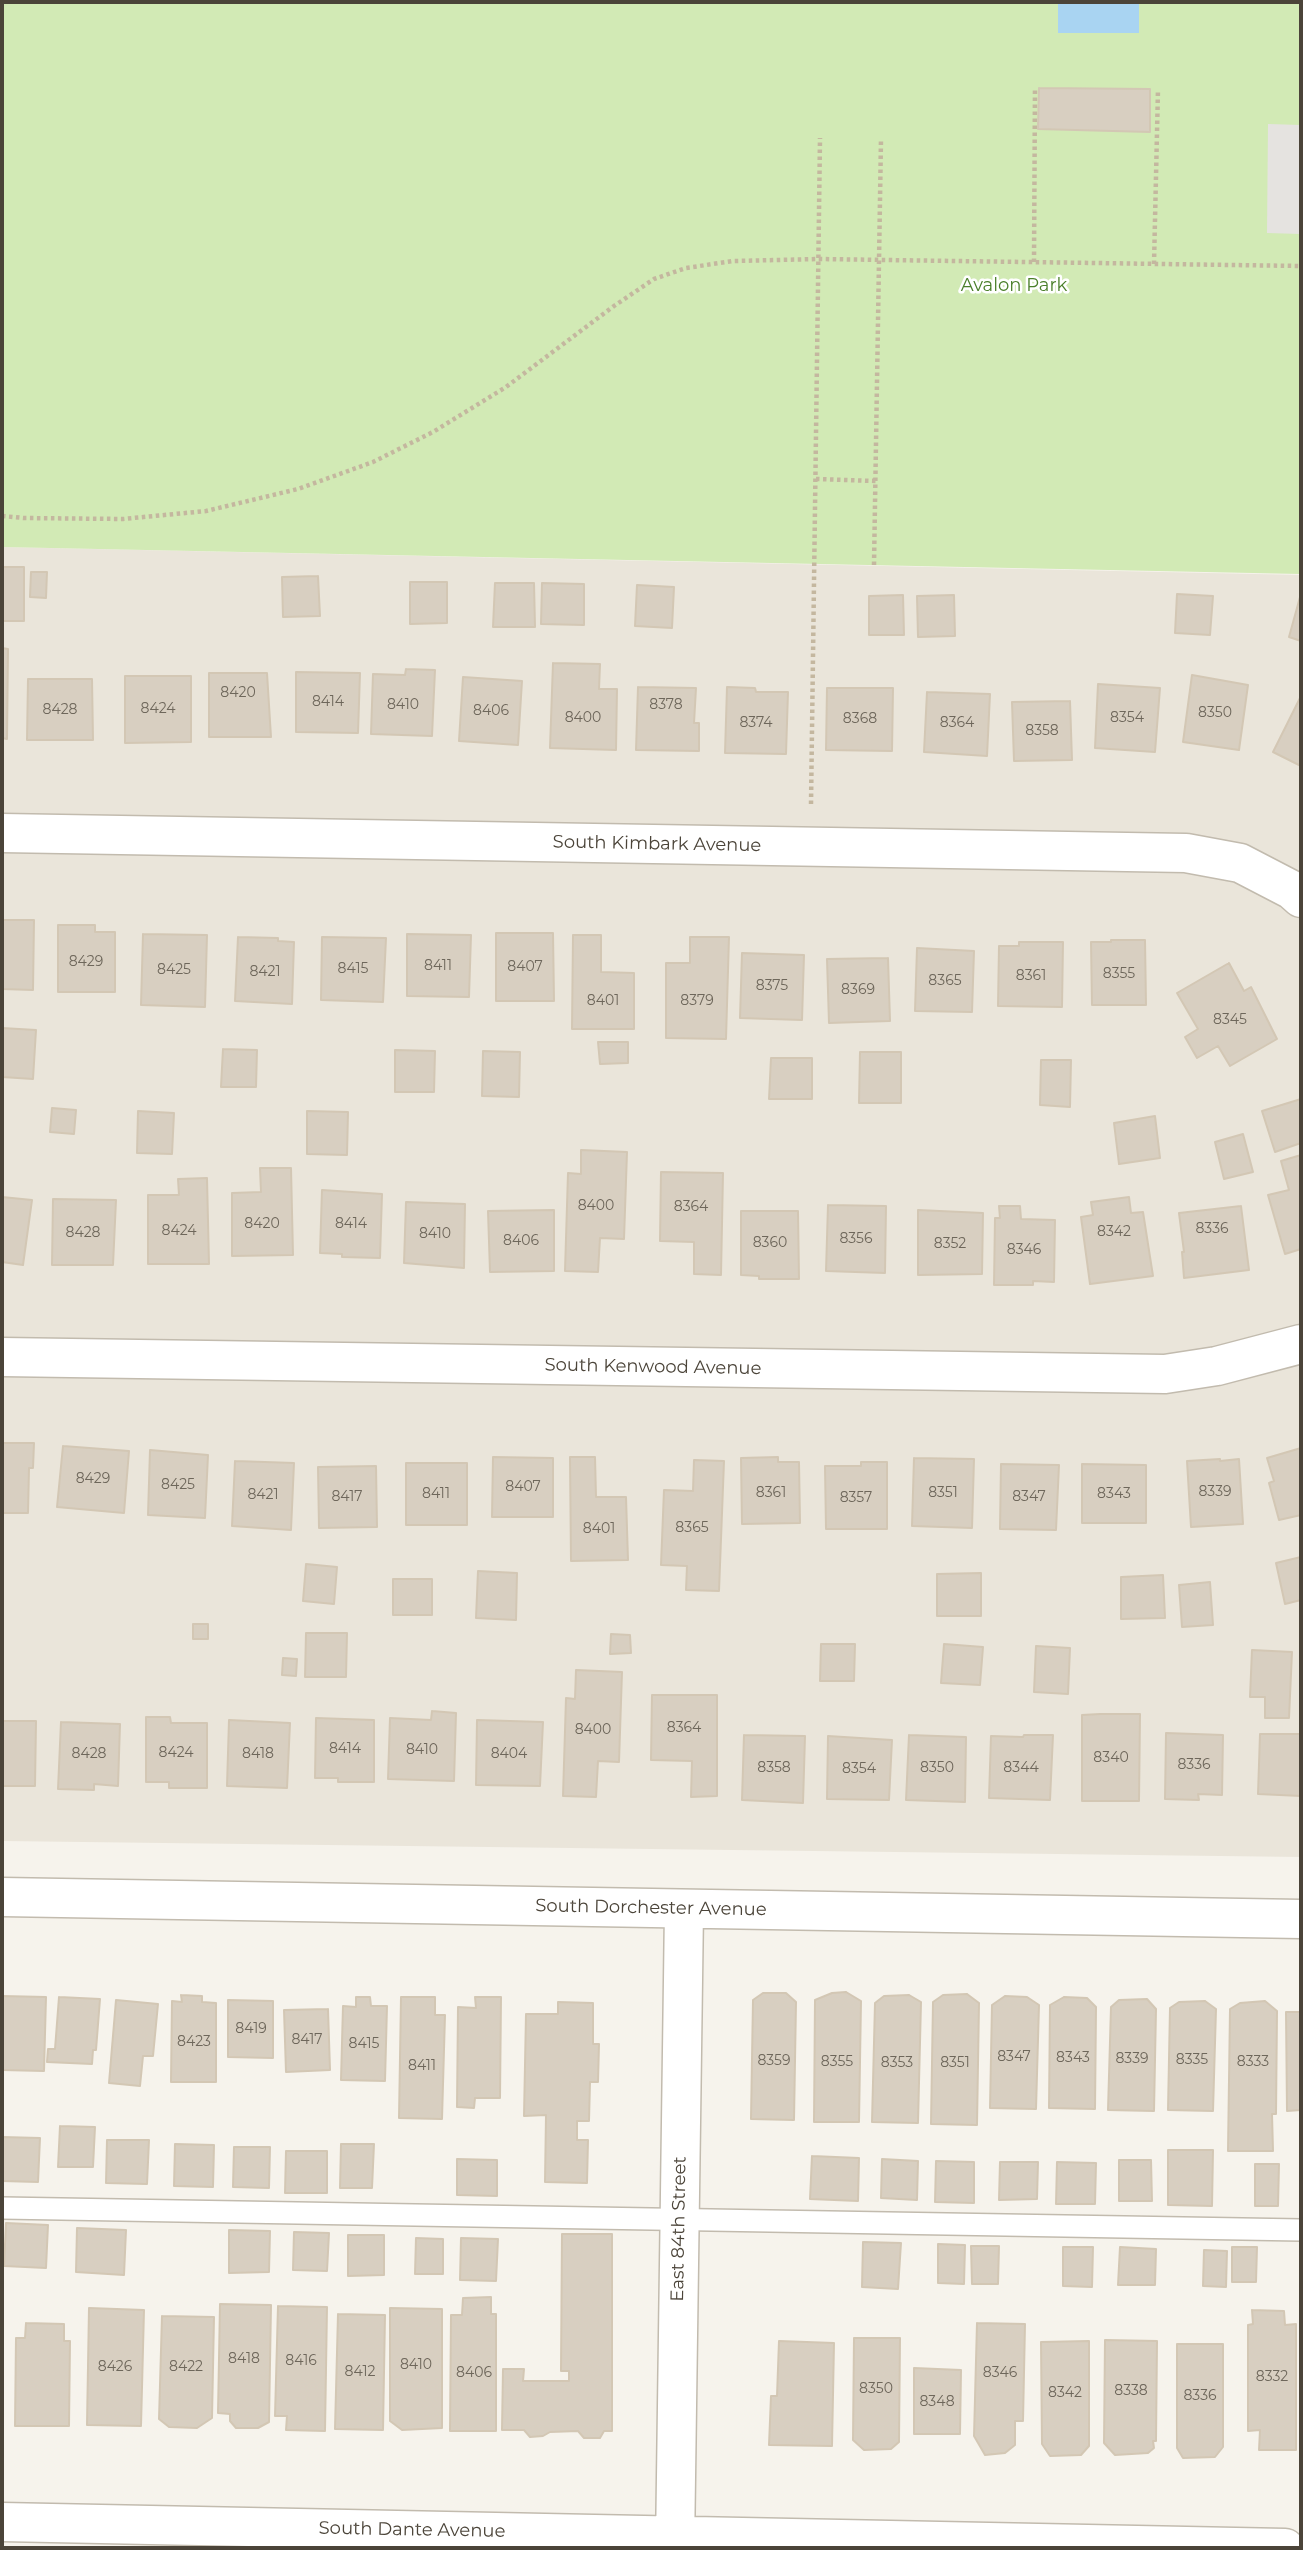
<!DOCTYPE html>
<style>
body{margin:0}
#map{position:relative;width:1303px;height:2550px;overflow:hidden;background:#f6f3ec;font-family:Montserrat,sans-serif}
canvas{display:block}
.frame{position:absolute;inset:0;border:4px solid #4b4439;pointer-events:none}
</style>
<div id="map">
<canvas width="1303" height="2550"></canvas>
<div class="frame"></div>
</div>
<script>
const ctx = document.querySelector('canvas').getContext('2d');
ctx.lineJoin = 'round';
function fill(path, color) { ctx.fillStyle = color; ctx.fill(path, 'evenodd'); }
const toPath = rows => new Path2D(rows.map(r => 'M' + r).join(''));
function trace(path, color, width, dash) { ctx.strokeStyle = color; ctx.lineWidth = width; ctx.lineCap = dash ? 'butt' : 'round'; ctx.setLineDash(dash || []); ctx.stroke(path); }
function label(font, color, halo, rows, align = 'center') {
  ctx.font = font + ' Montserrat,sans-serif'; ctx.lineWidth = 5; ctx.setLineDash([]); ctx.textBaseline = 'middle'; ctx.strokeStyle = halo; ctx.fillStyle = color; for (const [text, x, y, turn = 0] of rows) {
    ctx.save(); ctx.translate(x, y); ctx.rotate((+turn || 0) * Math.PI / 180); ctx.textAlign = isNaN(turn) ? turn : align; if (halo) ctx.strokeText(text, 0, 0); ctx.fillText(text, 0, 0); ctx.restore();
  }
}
const residential = toPath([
 [2,547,1301,575,1301,1857,2,1841]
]);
const green = toPath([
 [2,2,1301,2,1301,574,2,547]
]);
const parking = toPath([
 [1268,124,1301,125,1301,234,1267,233]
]);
const water = toPath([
 [1058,2,1139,2,1139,33,1058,33]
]);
const building = toPath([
 [1039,88,1150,89,1150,132,1038,129,1039,88],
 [2,567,24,567,24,621,2,621,2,567],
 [31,572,47,572,46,598,30,597,31,572],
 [318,576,320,616,283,617,282,577,318,576],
 [410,582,447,582,447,623,410,624,410,582],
 [495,583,534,583,535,627,493,627,495,583],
 [542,583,584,584,584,625,541,624,542,583],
 [637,585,674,587,672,628,635,626,637,585],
 [1177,594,1213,596,1210,635,1175,633,1177,594],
 [903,595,904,635,869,635,869,596,903,595],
 [954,595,955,636,918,637,917,596,954,595],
 [1300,597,1301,598,1301,641,1289,637,1300,597],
 [2,648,8,649,7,739,2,738,2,648],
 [553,663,600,664,599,689,617,689,616,750,550,748,553,663],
 [406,669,435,670,432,736,371,734,373,674,405,675,406,669],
 [296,672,360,673,358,733,296,732,296,672],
 [209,673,267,673,271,737,209,737,209,673],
 [1192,675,1248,685,1239,750,1183,742,1192,675],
 [125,676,191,676,191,742,125,743,125,676],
 [463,677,522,681,518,745,459,741,463,677],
 [28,679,92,679,93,740,27,740,28,679],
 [1098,684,1160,688,1155,752,1095,748,1098,684],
 [638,687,696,688,694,723,699,723,699,751,636,750,638,687],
 [727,687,755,688,756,692,788,692,786,754,725,753,727,687],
 [827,688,893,688,892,751,826,750,827,688],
 [927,692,990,694,987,756,924,752,927,692],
 [1301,696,1301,766,1273,752,1301,696],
 [1070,701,1072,760,1014,761,1012,702,1070,701],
 [2,920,34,920,33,990,2,989,2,920],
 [58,925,95,925,95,932,115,932,115,992,58,992,58,925],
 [496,933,553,933,554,1001,496,1001,496,933],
 [143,934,207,935,205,1007,141,1005,143,934],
 [407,934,471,935,469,997,407,996,407,934],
 [573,935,601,935,601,972,634,973,634,1029,572,1029,573,935],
 [238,937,278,938,278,941,294,942,292,1004,235,1001,238,937],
 [322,937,386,938,383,1002,321,1000,322,937],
 [690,937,729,937,726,1039,666,1038,666,963,690,963,690,937],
 [1111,940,1145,940,1146,1005,1092,1005,1091,942,1111,942,1111,940],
 [1019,942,1063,942,1062,1007,998,1006,999,946,1019,946,1019,942],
 [917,948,974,951,972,1012,915,1011,917,948],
 [742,953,804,955,802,1020,740,1018,742,953],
 [888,958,890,1021,829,1023,827,959,888,958],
 [1229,963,1244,991,1251,987,1277,1039,1230,1066,1218,1046,1197,1058,1185,1037,1198,1029,1177,993,1229,963],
 [2,1028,36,1030,33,1079,2,1077,2,1028],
 [598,1042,628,1042,628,1063,600,1064,598,1042],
 [223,1049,257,1050,256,1087,221,1087,223,1049],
 [395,1050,435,1051,434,1092,395,1092,395,1050],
 [483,1051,520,1052,519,1097,482,1096,483,1051],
 [860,1052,901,1052,901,1103,859,1103,860,1052],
 [771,1058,812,1058,812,1099,769,1099,771,1058],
 [1041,1060,1071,1060,1070,1107,1040,1105,1041,1060],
 [1301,1099,1301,1143,1275,1152,1262,1111,1301,1099],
 [52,1108,76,1110,74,1134,50,1132,52,1108],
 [138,1111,174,1113,172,1154,137,1153,138,1111],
 [307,1111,348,1112,347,1155,307,1154,307,1111],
 [1155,1116,1160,1158,1119,1164,1114,1123,1155,1116],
 [1243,1134,1253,1172,1224,1179,1215,1142,1243,1134],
 [581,1150,627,1152,624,1239,600,1238,598,1272,565,1271,568,1173,581,1174,581,1150],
 [1301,1155,1301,1249,1285,1254,1268,1195,1289,1190,1281,1161,1301,1155],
 [260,1168,291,1168,293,1255,232,1256,232,1193,261,1192,260,1168],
 [661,1172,723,1173,721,1275,694,1274,694,1242,660,1241,661,1172],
 [207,1178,209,1264,148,1264,148,1195,179,1195,178,1179,207,1178],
 [322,1190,382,1194,380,1258,342,1257,342,1254,320,1253,322,1190],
 [2,1197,32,1200,23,1265,2,1262,2,1197],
 [1129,1197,1131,1213,1143,1212,1153,1276,1090,1284,1081,1217,1093,1215,1091,1202,1129,1197],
 [53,1199,116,1200,113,1265,52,1265,53,1199],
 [406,1202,465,1204,464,1268,404,1263,406,1202],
 [828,1205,886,1206,885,1273,826,1271,828,1205],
 [999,1206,1020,1206,1021,1219,1055,1220,1054,1282,1033,1281,1033,1285,994,1285,995,1218,1000,1218,999,1206],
 [1241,1206,1249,1270,1184,1278,1182,1252,1184,1252,1179,1213,1241,1206],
 [554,1210,554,1271,490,1272,488,1211,554,1210],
 [918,1210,983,1213,982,1274,918,1275,918,1210],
 [741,1211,798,1211,799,1279,759,1279,759,1276,741,1275,741,1211],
 [2,1443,34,1443,33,1468,29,1468,28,1513,2,1513,2,1443],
 [63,1446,129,1451,124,1513,57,1507,63,1446],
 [1301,1448,1301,1515,1279,1520,1269,1483,1274,1481,1267,1458,1301,1448],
 [150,1450,208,1455,205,1518,148,1515,150,1450],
 [493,1457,553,1458,553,1517,492,1517,493,1457],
 [570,1457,595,1457,596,1497,626,1497,628,1560,571,1561,570,1457],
 [778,1457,778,1462,799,1462,800,1523,742,1524,741,1458,778,1457],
 [914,1458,974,1459,972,1528,912,1526,914,1458],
 [1220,1459,1220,1461,1239,1459,1243,1524,1191,1527,1187,1461,1220,1459],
 [694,1460,724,1461,719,1591,686,1590,687,1566,661,1565,664,1490,693,1491,694,1460],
 [235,1461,294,1463,291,1530,232,1526,235,1461],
 [861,1462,887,1462,887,1529,826,1529,825,1466,861,1466,861,1462],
 [406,1463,467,1463,467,1525,406,1525,406,1463],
 [1001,1464,1059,1465,1056,1530,1000,1529,1001,1464],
 [1082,1464,1146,1465,1146,1523,1082,1523,1082,1464],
 [376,1466,377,1527,319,1528,318,1467,376,1466],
 [1301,1557,1301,1600,1285,1604,1276,1563,1301,1557],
 [306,1564,337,1567,334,1604,303,1601,306,1564],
 [478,1571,517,1573,516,1620,476,1618,478,1571],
 [981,1573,981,1616,937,1616,937,1574,981,1573],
 [1163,1575,1165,1618,1121,1619,1121,1577,1163,1575],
 [393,1579,432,1579,432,1615,393,1615,393,1579],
 [1210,1582,1213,1625,1182,1627,1179,1585,1210,1582],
 [193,1624,208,1624,208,1639,193,1639,193,1624],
 [306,1633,347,1633,346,1677,305,1677,306,1633],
 [611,1634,630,1635,631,1653,610,1654,611,1634],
 [821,1644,855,1644,854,1681,820,1681,821,1644],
 [944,1644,983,1647,980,1685,941,1683,944,1644],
 [1036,1646,1070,1648,1068,1694,1034,1692,1036,1646],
 [1252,1650,1292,1652,1289,1718,1265,1718,1265,1697,1250,1697,1252,1650],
 [283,1658,297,1659,296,1676,282,1675,283,1658],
 [576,1670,622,1672,619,1762,598,1761,596,1797,563,1796,566,1698,575,1699,576,1670],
 [652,1695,717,1695,717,1796,691,1797,692,1761,651,1760,652,1695],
 [432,1711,456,1713,454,1781,388,1779,390,1718,431,1720,432,1711],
 [1100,1714,1140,1714,1139,1801,1082,1801,1082,1715,1100,1714],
 [146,1717,170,1717,171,1723,207,1723,207,1788,169,1788,169,1782,146,1782,146,1717],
 [316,1718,374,1720,374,1782,338,1782,338,1778,315,1778,316,1718],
 [229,1720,290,1723,287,1788,227,1786,229,1720],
 [477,1720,543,1722,540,1786,476,1785,477,1720],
 [2,1721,36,1721,35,1786,2,1786,2,1721],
 [61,1722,120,1724,118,1786,94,1784,94,1790,58,1789,61,1722],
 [1166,1733,1223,1735,1222,1795,1198,1794,1199,1800,1165,1799,1166,1733],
 [1260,1734,1301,1734,1301,1796,1258,1794,1260,1734],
 [744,1735,805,1736,803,1803,742,1800,744,1735],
 [909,1735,966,1737,965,1802,906,1800,909,1735],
 [1024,1735,1053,1735,1050,1800,989,1798,991,1736,1023,1737,1024,1735],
 [828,1736,892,1740,889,1800,827,1799,828,1736],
 [846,1992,861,2001,859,2122,814,2122,815,2000,832,1993,846,1992],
 [763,1993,786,1993,796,2002,794,2120,751,2119,753,2000,763,1993],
 [967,1994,979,2003,977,2125,931,2124,933,2002,943,1995,967,1994],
 [181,1995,202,1996,202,2002,216,2003,216,2082,171,2082,172,2001,182,2002,181,1995],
 [909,1995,921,2002,918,2123,872,2122,875,2003,884,1996,909,1995],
 [2,1996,46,1997,44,2071,2,2070,2,1996],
 [1005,1996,1027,1997,1039,2005,1036,2109,990,2108,992,2005,1005,1996],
 [59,1997,100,1999,96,2050,93,2050,92,2064,47,2062,48,2049,55,2049,59,1997],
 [356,1997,370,1997,371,2006,387,2006,385,2081,341,2080,343,2006,356,2007,356,1997],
 [401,1997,435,1997,435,2015,445,2015,442,2119,399,2118,401,1997],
 [475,1997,501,1997,500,2098,475,2098,474,2108,457,2107,458,2007,476,2008,475,1997],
 [1064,1997,1087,1998,1096,2007,1095,2109,1049,2108,1050,2005,1064,1997],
 [1147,1999,1156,2009,1154,2111,1108,2110,1111,2007,1119,2000,1147,1999],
 [116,2000,158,2004,153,2056,143,2056,140,2086,109,2083,116,2000],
 [228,2000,273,2001,273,2058,228,2057,228,2000],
 [1205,2001,1216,2009,1213,2111,1168,2110,1170,2008,1179,2002,1205,2001],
 [1265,2001,1277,2011,1276,2114,1272,2114,1273,2151,1228,2151,1230,2009,1240,2003,1265,2001],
 [558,2002,593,2003,593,2044,599,2044,598,2082,590,2082,589,2121,577,2121,577,2140,588,2140,587,2183,545,2182,546,2115,524,2116,526,2014,558,2014,558,2002],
 [328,2009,330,2070,286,2072,284,2010,328,2009],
 [1286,2012,1301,2012,1301,2110,1287,2111,1286,2012],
 [60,2126,95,2127,93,2167,58,2167,60,2126],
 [2,2137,40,2138,38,2182,2,2181,2,2137],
 [107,2140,149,2140,147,2184,106,2183,107,2140],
 [175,2144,214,2145,213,2187,174,2186,175,2144],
 [341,2144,374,2144,372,2188,340,2188,341,2144],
 [234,2147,270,2147,269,2188,233,2187,234,2147],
 [1168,2150,1213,2150,1212,2206,1168,2205,1168,2150],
 [286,2151,327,2151,327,2193,285,2193,286,2151],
 [812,2156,859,2158,858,2201,810,2199,812,2156],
 [457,2159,497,2160,497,2196,457,2195,457,2159],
 [882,2159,918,2161,917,2200,881,2198,882,2159],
 [1119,2160,1151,2160,1152,2201,1119,2201,1119,2160],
 [936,2161,974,2162,974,2203,935,2202,936,2161],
 [1000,2162,1038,2162,1037,2199,999,2200,1000,2162],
 [1057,2162,1096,2163,1095,2204,1056,2204,1057,2162],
 [1255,2164,1279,2164,1278,2206,1255,2206,1255,2164],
 [6,2223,48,2225,46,2268,4,2266,6,2223],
 [77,2228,126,2230,124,2275,76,2272,77,2228],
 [229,2230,270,2231,269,2272,229,2273,229,2230],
 [294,2232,329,2233,327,2271,293,2270,294,2232],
 [562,2234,612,2234,612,2431,604,2431,600,2438,584,2438,578,2431,550,2432,543,2436,530,2437,524,2430,502,2430,503,2369,524,2369,523,2381,569,2381,569,2371,561,2371,562,2234],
 [348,2235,384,2235,384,2275,348,2276,348,2235],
 [416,2238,443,2239,443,2274,415,2274,416,2238],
 [461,2238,498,2239,496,2281,460,2280,461,2238],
 [863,2242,901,2243,898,2289,862,2287,863,2242],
 [938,2244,965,2245,964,2284,938,2283,938,2244],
 [971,2246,999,2246,998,2284,972,2284,971,2246],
 [1063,2247,1093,2247,1092,2287,1063,2286,1063,2247],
 [1120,2247,1156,2249,1155,2285,1118,2285,1120,2247],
 [1232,2247,1257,2247,1256,2282,1232,2282,1232,2247],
 [1204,2250,1227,2251,1226,2287,1203,2286,1204,2250],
 [491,2297,491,2314,496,2314,496,2431,450,2431,451,2315,462,2315,463,2298,491,2297],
 [220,2304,271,2305,269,2422,258,2428,236,2428,230,2421,230,2414,218,2413,220,2304],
 [278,2306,327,2307,325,2431,286,2430,287,2416,275,2416,278,2306],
 [89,2308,144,2310,141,2426,87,2425,89,2308],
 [390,2308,442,2309,442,2428,402,2430,390,2421,390,2308],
 [1252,2310,1284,2311,1285,2325,1296,2324,1296,2450,1259,2450,1260,2430,1248,2431,1248,2325,1253,2324,1252,2310],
 [338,2314,385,2315,383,2430,335,2429,338,2314],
 [162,2316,214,2317,212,2418,197,2428,169,2427,159,2419,162,2316],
 [26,2323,64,2324,64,2341,70,2341,69,2426,15,2426,16,2338,25,2338,26,2323],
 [977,2323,1025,2324,1023,2421,1015,2421,1015,2445,1005,2453,985,2455,974,2436,977,2323],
 [854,2338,900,2338,899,2442,891,2449,864,2450,853,2440,854,2338],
 [1105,2340,1157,2341,1156,2441,1153,2441,1154,2448,1148,2453,1115,2455,1104,2443,1105,2340],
 [779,2341,834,2343,832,2446,769,2445,771,2396,777,2396,779,2341],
 [1089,2341,1089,2446,1081,2455,1050,2456,1042,2444,1041,2342,1089,2341],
 [1177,2344,1223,2344,1223,2447,1215,2457,1183,2458,1177,2448,1177,2344],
 [914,2368,961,2370,960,2434,914,2434,914,2368]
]);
const path = toPath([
 [1034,262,1035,87],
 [1154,264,1158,89],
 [816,479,876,481],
 [2,516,24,518,123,519,206,511,298,489,373,462,433,432,506,387,614,306,654,279,686,268,733,261,818,259,1301,266],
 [874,565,881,139],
 [811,804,820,138]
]);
const service = toPath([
 [2,2208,1301,2230]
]);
const minor = toPath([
 [2,833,1186,853,1240,863,1292,890,1301,898],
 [2,1357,1165,1374,1217,1366,1301,1344],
 [2,1897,1301,1919],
 [2,2522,1285,2548],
 [675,2548,684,1909]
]);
const numberNames = [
 ["8420",238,693],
 ["8414",328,702],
 ["8410",403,705],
 ["8378",666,705],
 ["8424",158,709],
 ["8428",60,710],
 ["8406",491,711],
 ["8350",1215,713],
 ["8400",583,718],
 ["8354",1127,718],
 ["8368",860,719],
 ["8374",756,723],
 ["8364",957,723],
 ["8358",1042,731],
 ["8429",86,962],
 ["8411",438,966],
 ["8407",525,967],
 ["8415",353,969],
 ["8425",174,970],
 ["8421",265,972],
 ["8355",1119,974],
 ["8361",1031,976],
 ["8365",945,981],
 ["8375",772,986],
 ["8369",858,990],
 ["8401",603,1001],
 ["8379",697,1001],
 ["8345",1230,1020],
 ["8400",596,1206],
 ["8364",691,1207],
 ["8420",262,1224],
 ["8414",351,1224],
 ["8336",1212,1229],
 ["8424",179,1231],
 ["8342",1114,1232],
 ["8428",83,1233],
 ["8410",435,1234],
 ["8356",856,1239],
 ["8406",521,1241],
 ["8360",770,1243],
 ["8352",950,1244],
 ["8346",1024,1250],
 ["8429",93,1479],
 ["8425",178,1485],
 ["8407",523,1487],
 ["8339",1215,1492],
 ["8361",771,1493],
 ["8351",943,1493],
 ["8411",436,1494],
 ["8343",1114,1494],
 ["8421",263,1495],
 ["8417",347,1497],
 ["8347",1029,1497],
 ["8357",856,1498],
 ["8365",692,1528],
 ["8401",599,1529],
 ["8364",684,1728],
 ["8400",593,1730],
 ["8414",345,1749],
 ["8410",422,1750],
 ["8424",176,1753],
 ["8428",89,1754],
 ["8418",258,1754],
 ["8404",509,1754],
 ["8340",1111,1758],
 ["8336",1194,1765],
 ["8358",774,1768],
 ["8350",937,1768],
 ["8344",1021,1768],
 ["8354",859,1769],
 ["8419",251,2029],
 ["8417",307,2040],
 ["8423",194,2042],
 ["8415",364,2044],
 ["8347",1014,2057],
 ["8343",1073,2058],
 ["8339",1132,2059],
 ["8335",1192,2060],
 ["8359",774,2061],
 ["8355",837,2062],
 ["8333",1253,2062],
 ["8353",897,2063],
 ["8351",955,2063],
 ["8411",422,2066],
 ["8418",244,2359],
 ["8416",301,2361],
 ["8410",416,2365],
 ["8426",115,2367],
 ["8422",186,2367],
 ["8412",360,2372],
 ["8406",474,2373],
 ["8346",1000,2373],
 ["8332",1272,2377],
 ["8350",876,2389],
 ["8338",1131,2391],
 ["8342",1065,2393],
 ["8336",1200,2396],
 ["8348",937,2402]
];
const parkNames = [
 ["Avalon Park",1014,286]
];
const streetNames = [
 ["South Kimbark Avenue",657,844,1],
 ["South Kenwood Avenue",653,1367,1],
 ["South Dorchester Avenue",651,1908,1],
 ["East 84th Street",679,2229,-89],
 ["South Dante Avenue",412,2530,1]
];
fill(residential, '#eae5da');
fill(green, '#d2eab5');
fill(parking, '#e5e3e0');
fill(water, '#a9d4f2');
fill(building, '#d8cfc1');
trace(building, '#d3c7b4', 2);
trace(service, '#c2bbae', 24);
trace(minor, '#c2bbae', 41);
trace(path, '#c4b79f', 4.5, [3.5, 3.5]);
trace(service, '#fff', 21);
trace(minor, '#fff', 38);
label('14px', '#6e675b', null, numberNames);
label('18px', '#4a7f2a', '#fff', parkNames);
label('18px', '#4b4439', '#fff', streetNames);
</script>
